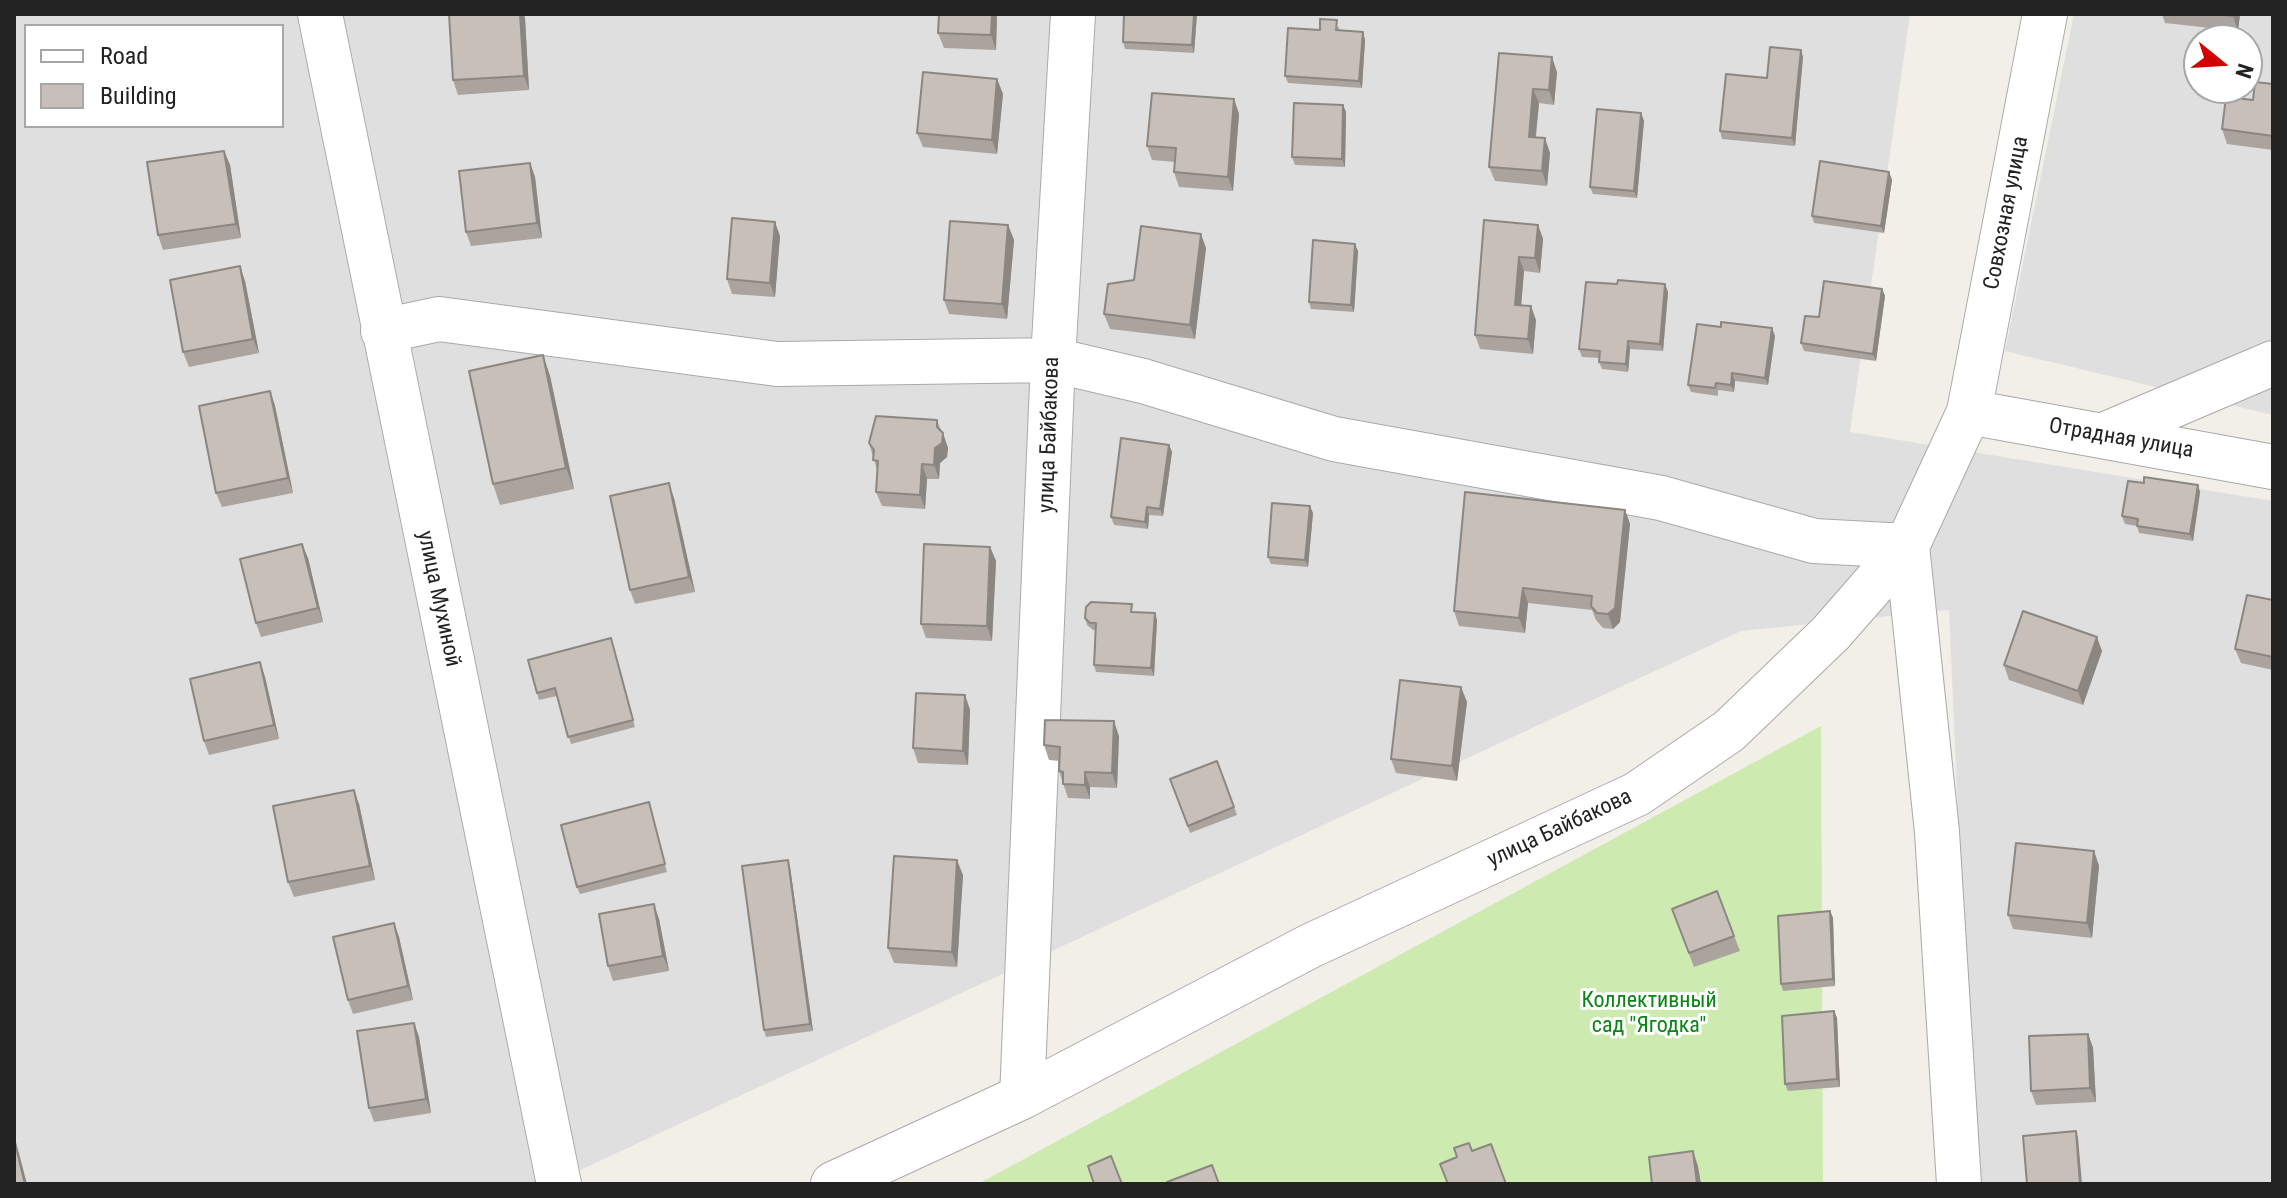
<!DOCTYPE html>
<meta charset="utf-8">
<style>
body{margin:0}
#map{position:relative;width:2287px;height:1198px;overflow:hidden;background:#f2efe9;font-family:"Roboto Condensed",sans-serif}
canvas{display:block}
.frame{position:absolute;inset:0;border:16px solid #222;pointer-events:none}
.legend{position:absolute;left:24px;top:24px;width:260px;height:104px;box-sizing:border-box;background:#fff;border:2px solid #a7a7a7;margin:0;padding:10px 14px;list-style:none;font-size:24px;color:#222}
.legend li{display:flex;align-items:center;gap:16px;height:40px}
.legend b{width:40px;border:2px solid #a7a7a7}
.north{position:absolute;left:2183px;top:24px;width:80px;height:80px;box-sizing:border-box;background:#fff;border:2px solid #a7a7a7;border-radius:50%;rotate:108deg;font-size:22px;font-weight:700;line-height:32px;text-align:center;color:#222}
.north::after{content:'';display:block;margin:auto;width:28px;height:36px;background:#d40000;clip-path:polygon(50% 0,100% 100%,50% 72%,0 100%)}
</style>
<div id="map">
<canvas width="2287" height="1198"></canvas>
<div class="frame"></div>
<ul class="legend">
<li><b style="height:10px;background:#fff"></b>Road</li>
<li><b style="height:22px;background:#c7bfb8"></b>Building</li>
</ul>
<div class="north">N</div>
</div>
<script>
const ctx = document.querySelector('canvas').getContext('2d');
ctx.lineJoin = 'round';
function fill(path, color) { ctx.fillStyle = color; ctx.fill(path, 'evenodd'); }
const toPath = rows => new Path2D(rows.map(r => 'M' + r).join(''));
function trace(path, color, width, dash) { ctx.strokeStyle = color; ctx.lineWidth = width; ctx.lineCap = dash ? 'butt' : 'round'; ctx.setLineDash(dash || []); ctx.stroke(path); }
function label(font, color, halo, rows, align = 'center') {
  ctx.font = font + ' "Roboto Condensed",sans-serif'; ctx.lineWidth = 6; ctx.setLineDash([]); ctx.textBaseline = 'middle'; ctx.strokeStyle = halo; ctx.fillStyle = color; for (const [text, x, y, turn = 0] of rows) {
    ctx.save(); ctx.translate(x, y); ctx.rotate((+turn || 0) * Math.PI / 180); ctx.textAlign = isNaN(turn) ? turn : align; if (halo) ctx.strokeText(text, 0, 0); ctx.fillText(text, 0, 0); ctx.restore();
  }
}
const residential = toPath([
 [14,14,1910,14,1850,432,2273,501,2273,1184,1974,1184,1949,610,1741,631,550,1184,14,1184],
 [26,26,282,26,282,126,26,126],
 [2074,14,2273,14,2273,415,2005,351],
 [2199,40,2247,40,2247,88,2199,88]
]);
const grass = toPath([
 [1821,726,1823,1184,978,1184]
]);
const minor = toPath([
 [320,14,559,1184],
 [383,331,439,319,777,364,1053,360,1143,381,1334,439,1661,498,1814,541,1907,546,1937,832,1959,1184],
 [1969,412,2273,467],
 [2104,435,2273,363],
 [1022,1097,1053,360,1073,14],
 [833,1184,1022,1097,1310,946,1637,794,1729,731,1831,633,1907,546,1969,412,2045,14]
]);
const wall = toPath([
 [939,14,997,14,996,50,944,48,938,33],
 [1197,14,1194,53,1125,49,1123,42],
 [2162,14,2240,14,2238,31,2165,23],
 [525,18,529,90,458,95,453,80],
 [1339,27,1339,31,1363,32,1365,40,1362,88,1288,83,1285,76,1320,30],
 [1499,53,1557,72,1554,105,1539,103,1536,137,1550,153,1547,186,1495,181,1489,167],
 [1803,57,1795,146,1722,139,1720,131,1767,78],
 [997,79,1003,94,997,154,923,147,917,133],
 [2273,84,2273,150,2227,144,2222,129,2253,100],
 [1234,99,1239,114,1233,191,1179,187,1174,172,1175,162,1152,160,1147,146],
 [1343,105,1346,112,1345,167,1295,165,1292,157],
 [1641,113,1644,121,1637,198,1593,194,1590,187],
 [224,151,230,165,241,238,163,250,158,235],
 [530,163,535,177,542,238,471,246,466,232],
 [1889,172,1892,180,1884,233,1814,223,1812,216],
 [1008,225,1014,240,1007,319,949,314,944,300],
 [1538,225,1543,239,1540,273,1524,271,1521,305,1536,320,1533,354,1480,349,1475,335],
 [780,236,775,297,732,294,727,279],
 [1206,248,1195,339,1110,329,1104,314,1134,280],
 [1358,251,1354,312,1311,309,1309,302],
 [245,281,259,353,189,367,183,352],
 [1617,284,1665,284,1668,292,1663,351,1630,349,1628,372,1602,369,1599,362,1600,358,1582,357,1579,349],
 [1882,289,1885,296,1876,361,1804,351,1801,343,1819,317],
 [1775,336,1768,385,1735,381,1734,392,1718,390,1718,396,1691,392,1688,385],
 [543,355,550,376,574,489,500,505,493,484],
 [270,391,275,406,293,493,222,507,216,493],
 [937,420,948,448,947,457,940,463,939,479,927,479,925,509,882,506,876,492,878,473,869,443],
 [1169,445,1172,452,1163,516,1149,515,1148,529,1114,525,1111,517],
 [2144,483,2198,485,2200,492,2193,541,2139,533,2137,526,2125,524,2122,516],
 [674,498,695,592,635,604,630,590],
 [1625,510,1630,524,1620,622,1613,629,1603,628,1596,620,1592,610,1528,603,1525,633,1459,626,1454,611],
 [1313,513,1308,567,1271,564,1268,557],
 [990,547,996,561,992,641,926,638,921,624],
 [308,558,323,622,261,637,256,623],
 [2273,600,2273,670,2241,663,2235,649],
 [1135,612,1157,620,1154,676,1096,672,1094,665,1096,630,1093,630,1087,625,1085,618],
 [613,645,635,727,571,744,557,696,539,700,537,693],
 [2102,651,2083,705,2009,680,2004,665],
 [260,662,265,677,279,739,209,755,204,741],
 [1461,687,1467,702,1457,781,1396,773,1391,759],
 [965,695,970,710,968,765,918,763,913,748],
 [1119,736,1117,788,1090,787,1090,799,1068,798,1059,771,1060,761,1049,760,1044,745],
 [1217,761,1237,815,1190,833,1170,779],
 [649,802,667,872,580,894,577,887],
 [359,804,375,880,294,897,288,882],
 [2094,851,2099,866,2092,938,2013,929,2008,915],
 [790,867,813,1031,766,1037,764,1030],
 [963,875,957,967,894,963,888,948],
 [1717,891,1740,951,1694,967,1672,909],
 [1830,911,1833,918,1835,986,1783,991,1781,984],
 [659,919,669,971,613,981,608,966],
 [394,923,399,937,413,1000,353,1014,348,1000],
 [1834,1011,1837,1018,1840,1087,1788,1091,1785,1084],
 [414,1023,419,1037,431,1113,374,1122,369,1108],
 [2088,1034,2093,1048,2096,1102,2036,1105,2031,1091]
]);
const shadedWall = toPath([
 [520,14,524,14,525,18,529,90,524,76],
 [992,14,997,14,996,50,991,35],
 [1194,14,1197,14,1194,53,1192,45],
 [2233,14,2240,14,2238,31,2233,16],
 [1363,32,1365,40,1362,88,1359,81],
 [1801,50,1803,57,1795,146,1792,138],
 [1552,57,1557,72,1554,105,1549,90],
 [997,79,1003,94,997,154,992,140],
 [1533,89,1539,103,1534,151,1529,137],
 [1234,99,1239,114,1233,191,1228,177],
 [1343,105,1346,112,1345,167,1342,159],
 [1641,113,1644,121,1637,198,1634,191],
 [1545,138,1550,153,1547,186,1542,171],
 [224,151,230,165,241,238,236,224],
 [530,163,535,177,542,238,537,223],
 [1889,172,1892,180,1884,233,1881,226],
 [775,222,780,236,775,297,770,283],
 [1008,225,1014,240,1007,319,1002,304],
 [1538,225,1543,239,1540,273,1535,258],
 [1201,234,1206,248,1195,339,1190,325],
 [1355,244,1358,251,1354,312,1351,305],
 [1519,257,1524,271,1520,319,1515,305],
 [240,266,245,281,259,353,253,339],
 [1665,284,1668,292,1663,351,1660,344],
 [1882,289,1885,296,1876,361,1873,354],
 [1531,306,1536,320,1533,354,1528,339],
 [1772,328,1775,336,1768,385,1765,378],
 [1628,341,1630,349,1628,372,1626,364],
 [543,355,550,376,574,489,566,468],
 [1732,373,1735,381,1734,392,1731,385],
 [270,391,275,406,293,493,288,478],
 [943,433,948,448,947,457,940,463,939,479,934,465,935,448],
 [1169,445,1172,452,1163,516,1160,509],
 [922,464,927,479,925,509,920,495],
 [669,483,674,498,695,592,689,577],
 [2198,485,2200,492,2193,541,2190,534],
 [1310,506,1313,513,1308,567,1305,560],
 [1147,507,1149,515,1148,529,1145,522],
 [1625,510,1630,524,1620,622,1613,629,1608,614],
 [302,544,308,558,323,622,318,608],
 [990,547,996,561,992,641,987,626],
 [1523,588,1528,603,1525,633,1519,618],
 [1155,613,1157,620,1154,676,1151,668],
 [2097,637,2102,651,2083,705,2078,691],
 [260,662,265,677,279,739,274,725],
 [1461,687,1467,702,1457,781,1452,766],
 [965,695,970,710,968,765,963,751],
 [1114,721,1119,736,1117,788,1112,773],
 [1085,772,1090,787,1090,799,1085,785],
 [354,790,359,804,375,880,370,866],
 [2094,851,2099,866,2092,938,2087,923],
 [788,860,790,867,813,1031,810,1024],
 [957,860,963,875,957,967,952,952],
 [654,904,659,919,669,971,663,956],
 [1830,911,1833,918,1835,986,1833,979],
 [394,923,399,937,413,1000,408,986],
 [1834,1011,1837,1018,1840,1087,1837,1079],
 [414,1023,419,1037,431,1113,426,1099],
 [2088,1034,2093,1048,2096,1102,2090,1088],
 [2076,1131,2078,1138,2082,1184,2080,1184],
 [14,1136,17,1146,27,1184,25,1184],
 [1693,1151,1698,1166,1701,1184,1697,1184]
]);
const building = toPath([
 [449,14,520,14,524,76,453,80,449,14],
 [939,14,992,14,991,35,938,33,939,14],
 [1124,14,1194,14,1192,45,1123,42,1124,14],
 [2214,14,2233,14,2233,16,2214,14],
 [1320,19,1337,20,1336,30,1363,32,1359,81,1285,76,1288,28,1320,30,1320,19],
 [1770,47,1801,50,1792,138,1720,131,1726,74,1767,78,1770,47],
 [1499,53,1552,57,1549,90,1533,89,1529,137,1545,138,1542,171,1489,167,1499,53],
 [923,72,997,79,992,140,917,133,923,72],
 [2255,82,2273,84,2273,136,2222,129,2226,97,2253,100,2255,82],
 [1152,93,1234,99,1228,177,1174,172,1176,148,1147,146,1152,93],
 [1294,103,1343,105,1342,159,1292,157,1294,103],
 [1597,109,1641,113,1634,191,1590,187,1597,109],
 [224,151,236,224,158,235,147,162,224,151],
 [1820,161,1889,172,1881,226,1812,216,1820,161],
 [530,163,537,223,466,232,459,171,530,163],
 [732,218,775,222,770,283,727,279,732,218],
 [1484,220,1538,225,1535,258,1519,257,1515,305,1531,306,1528,339,1475,335,1484,220],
 [950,221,1008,225,1002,304,944,300,950,221],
 [1141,226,1201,234,1190,325,1104,314,1108,284,1134,280,1141,226],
 [1313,240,1355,244,1351,305,1309,302,1313,240],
 [240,266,253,339,183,352,170,280,240,266],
 [1618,280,1665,284,1660,344,1628,341,1626,364,1599,362,1600,351,1579,349,1586,282,1617,284,1618,280],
 [1824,281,1882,289,1873,354,1801,343,1805,316,1819,317,1824,281],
 [1721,322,1772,328,1765,378,1732,373,1731,385,1716,383,1715,388,1688,385,1697,324,1721,327,1721,322],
 [543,355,566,468,493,484,469,371,543,355],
 [270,391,288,478,216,493,199,406,270,391],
 [876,416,937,420,937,427,943,433,942,443,935,448,934,465,922,464,920,495,876,492,878,461,873,460,874,450,869,443,876,416],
 [1121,438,1169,445,1160,509,1147,507,1145,522,1111,517,1121,438],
 [2144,477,2198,485,2190,534,2137,526,2138,519,2122,516,2128,481,2144,483,2144,477],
 [669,483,689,577,630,590,610,496,669,483],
 [1465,492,1625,510,1615,608,1608,614,1597,613,1591,606,1592,596,1523,588,1519,618,1454,611,1465,492],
 [1272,503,1310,506,1305,560,1268,557,1272,503],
 [302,544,318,608,256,623,240,559,302,544],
 [924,544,990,547,987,626,921,624,924,544],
 [2247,595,2273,600,2273,657,2235,649,2247,595],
 [1091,602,1132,604,1131,612,1155,613,1151,668,1094,665,1096,623,1090,623,1085,618,1086,607,1091,602],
 [2023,611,2097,637,2078,691,2004,665,2023,611],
 [611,638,633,720,568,737,555,688,537,693,528,660,611,638],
 [260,662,274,725,204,741,190,679,260,662],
 [1400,680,1461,687,1452,766,1391,759,1400,680],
 [916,693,965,695,963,751,913,748,916,693],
 [1045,720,1114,721,1112,773,1085,772,1085,785,1063,784,1063,772,1059,771,1060,747,1044,745,1045,720],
 [1217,761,1234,807,1188,826,1170,779,1217,761],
 [354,790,370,866,288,882,273,806,354,790],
 [649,802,665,864,577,887,561,825,649,802],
 [2016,843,2094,851,2087,923,2008,915,2016,843],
 [894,856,957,860,952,952,888,948,894,856],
 [788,860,810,1024,764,1030,742,866,788,860],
 [1717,891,1734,936,1689,953,1672,909,1717,891],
 [654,904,663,956,608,966,599,914,654,904],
 [1830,911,1833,979,1781,984,1778,916,1830,911],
 [394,923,408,986,348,1000,333,937,394,923],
 [1834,1011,1837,1079,1785,1084,1782,1016,1834,1011],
 [414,1023,426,1099,369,1108,357,1031,414,1023],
 [2088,1034,2090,1088,2031,1091,2029,1036,2088,1034],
 [2076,1131,2080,1184,2027,1184,2023,1136,2076,1131],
 [14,1139,25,1184,14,1184,14,1139],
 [1469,1143,1472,1151,1491,1144,1506,1184,1448,1184,1440,1164,1457,1157,1454,1148,1469,1143],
 [1693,1151,1697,1184,1652,1184,1649,1157,1693,1151],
 [1111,1156,1122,1184,1094,1184,1088,1166,1111,1156],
 [1212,1165,1219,1184,1167,1184,1167,1182,1212,1165]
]);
const streetNames = [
 ["Совхозная улица",2007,213,-79],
 ["улица Байбакова",1050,435,-88],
 ["Отрадная улица",2121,439,10],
 ["улица Мухиной",438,599,78],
 ["улица Байбакова",1560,829,-25]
];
const parkNames = [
 ["Коллективный",1649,1001],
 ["сад \"Ягодка\"",1649,1026]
];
fill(residential, '#e0dfdf');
fill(grass, '#cdebb0');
trace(minor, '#a9a9a9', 46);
trace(minor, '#fff', 44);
fill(wall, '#aba49e');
fill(shadedWall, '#8b8681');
fill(building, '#c7bfb8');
trace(building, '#8b8681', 2);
label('22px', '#222', '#fff', streetNames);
label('22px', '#0c8416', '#fff', parkNames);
</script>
